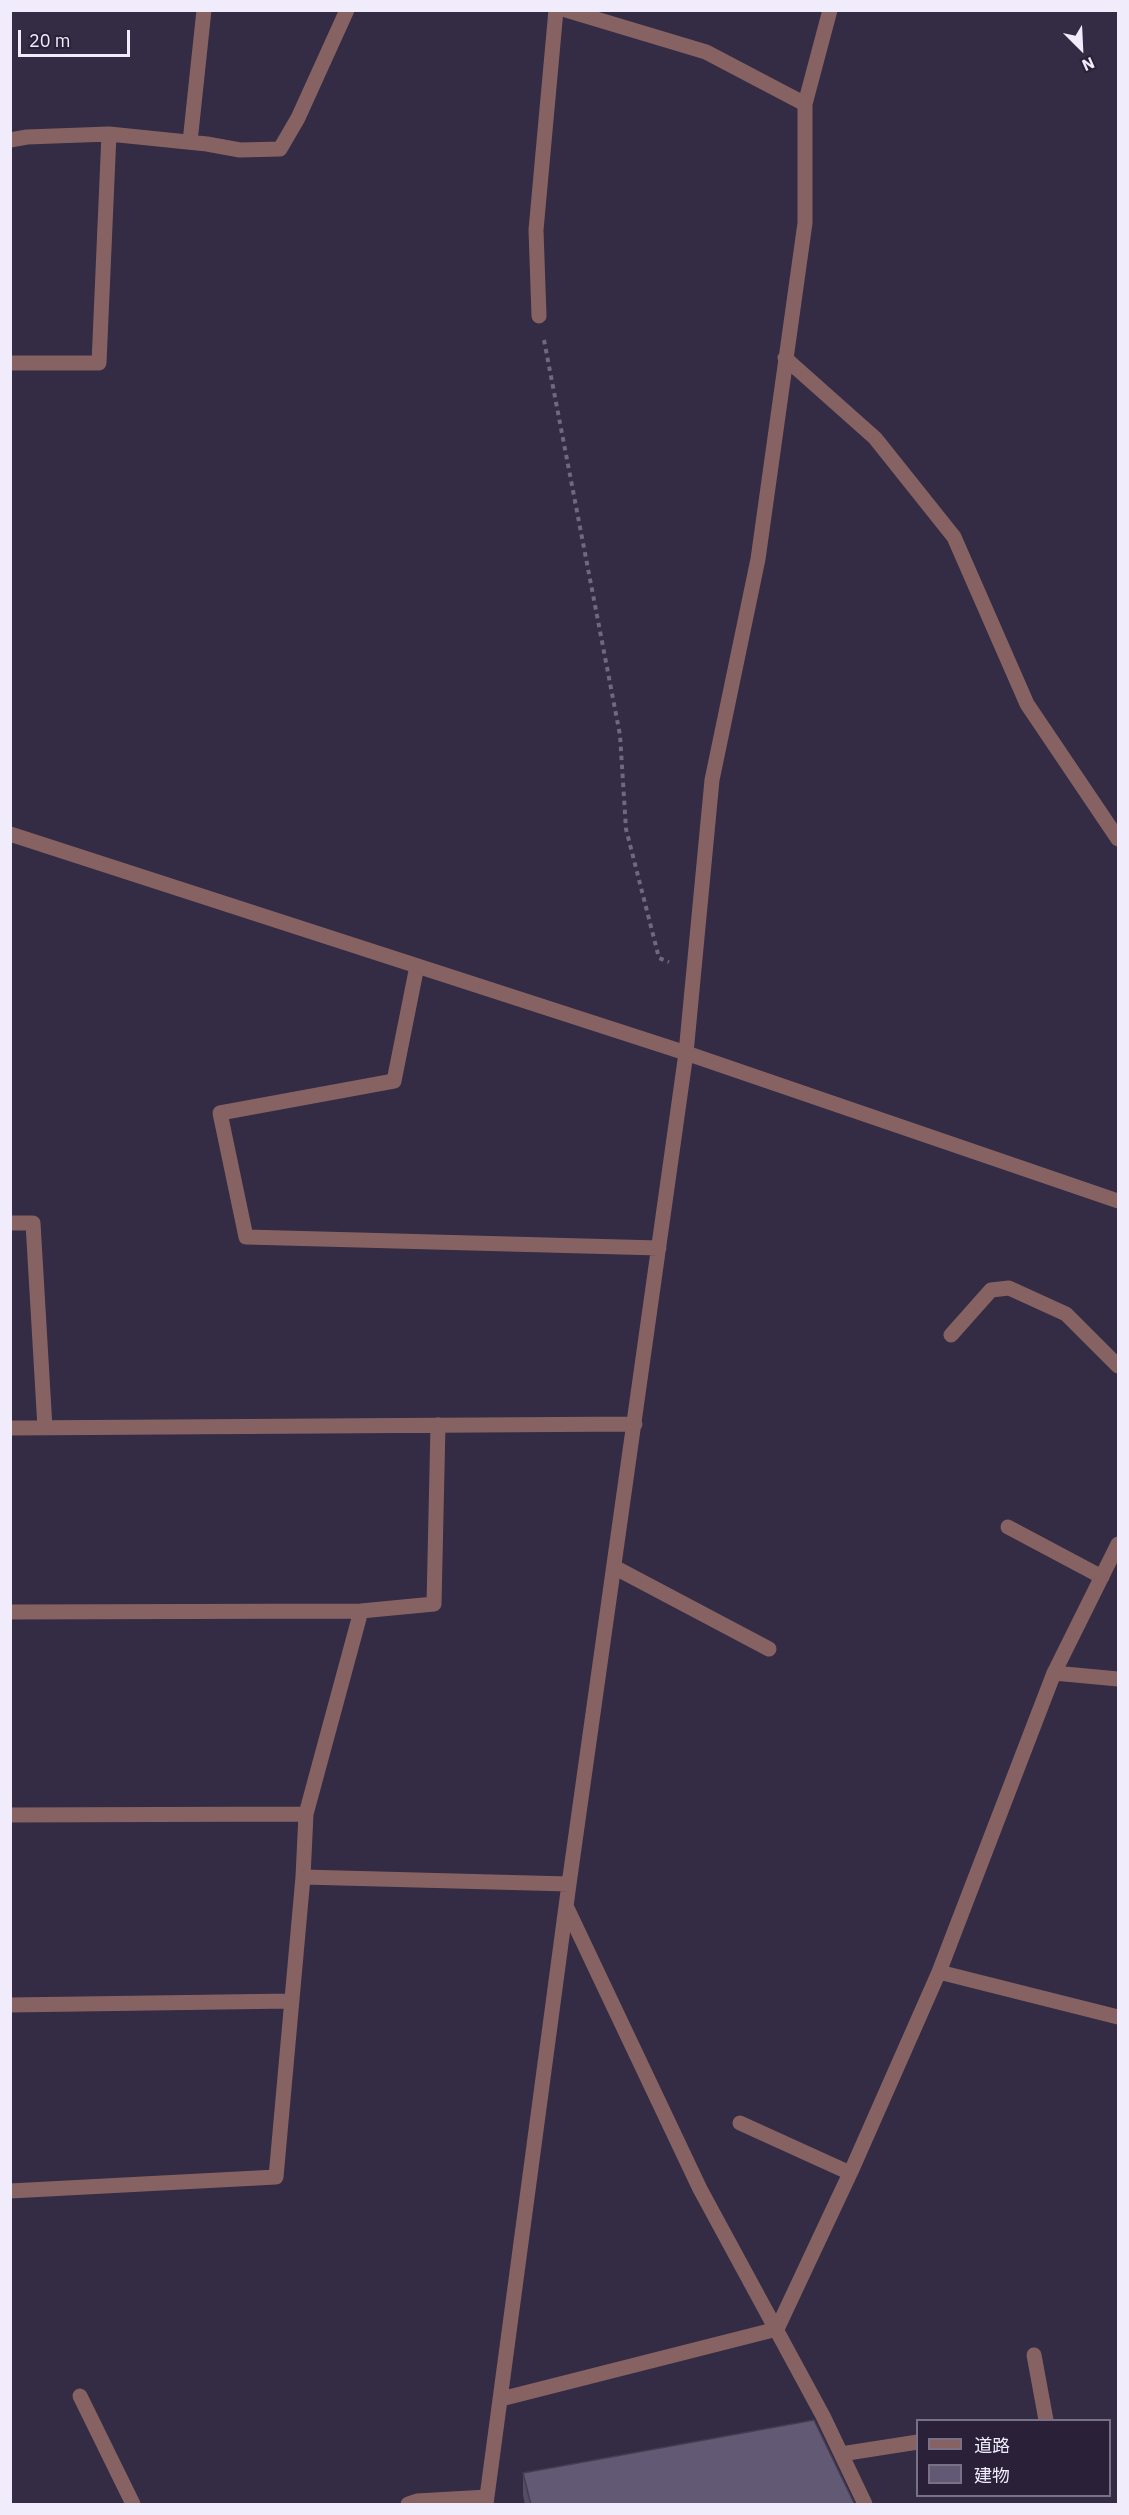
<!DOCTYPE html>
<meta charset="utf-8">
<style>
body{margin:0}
#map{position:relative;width:1129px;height:2515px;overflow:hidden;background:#342b44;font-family:"IBM Plex Sans","Noto Sans JP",sans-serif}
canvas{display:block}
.frame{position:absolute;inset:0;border:12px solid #f0ecfc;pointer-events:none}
.legend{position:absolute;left:916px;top:2419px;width:195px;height:78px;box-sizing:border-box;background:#2a2139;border:2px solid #797287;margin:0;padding:8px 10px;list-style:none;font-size:18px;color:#f0ecfc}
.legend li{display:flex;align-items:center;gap:12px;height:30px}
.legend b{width:30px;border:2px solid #797287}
.north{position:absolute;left:1051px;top:18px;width:60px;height:60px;-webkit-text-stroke:4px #2a2139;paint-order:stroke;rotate:156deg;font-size:16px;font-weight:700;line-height:24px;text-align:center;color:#f0ecfc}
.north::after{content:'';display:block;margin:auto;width:21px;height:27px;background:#f0ecfc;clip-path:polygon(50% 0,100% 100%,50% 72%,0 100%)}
.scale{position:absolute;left:18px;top:30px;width:112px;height:27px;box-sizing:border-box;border:3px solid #f0ecfc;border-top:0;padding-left:8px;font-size:18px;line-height:21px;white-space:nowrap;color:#f0ecfc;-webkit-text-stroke:4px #2a2139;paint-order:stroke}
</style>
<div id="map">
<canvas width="1129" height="2515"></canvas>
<div class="frame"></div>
<ul class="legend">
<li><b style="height:8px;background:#866362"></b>道路</li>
<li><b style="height:16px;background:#625975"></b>建物</li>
</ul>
<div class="north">N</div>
<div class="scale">20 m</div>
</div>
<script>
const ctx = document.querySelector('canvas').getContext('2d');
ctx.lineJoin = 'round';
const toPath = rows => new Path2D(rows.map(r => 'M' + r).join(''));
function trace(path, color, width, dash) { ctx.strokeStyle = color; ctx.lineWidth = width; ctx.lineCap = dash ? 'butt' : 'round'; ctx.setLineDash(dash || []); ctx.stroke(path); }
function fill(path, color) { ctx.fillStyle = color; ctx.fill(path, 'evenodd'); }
const path = toPath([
 [544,340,620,735,626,829,659,958,669,962]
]);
const minor = toPath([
 [566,10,706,52,805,104],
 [10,140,27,137,109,134,207,144,240,150,280,149,298,118,347,10],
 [190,142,204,10],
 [539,316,536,230,556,10],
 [785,358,875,438,954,537,1027,704,1118,839],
 [10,363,99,363,109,134],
 [417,966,394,1081,220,1113,246,1237,659,1248],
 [10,1223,33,1223,45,1428],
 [951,1335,991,1290,1009,1288,1066,1314,1118,1366],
 [10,1428,635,1424],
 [1008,1527,1102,1577],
 [614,1567,769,1649],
 [10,1612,361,1611,434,1604,438,1425],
 [1054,1673,1118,1679],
 [10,1815,306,1814],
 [303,1877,569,1884],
 [566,1906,700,2189,823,2416,865,2504],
 [939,1972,1118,2017],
 [10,2005,292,2001],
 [740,2123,850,2173],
 [10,2191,276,2177,303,1877,306,1814,361,1611],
 [777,2329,853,2167,939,1972,1054,1673,1118,1544],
 [1034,2355,1046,2420],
 [80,2396,133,2504],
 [501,2399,777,2329],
 [841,2454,918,2442],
 [408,2504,417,2501,487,2497],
 [486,2504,569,1884,686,1053,712,780,758,559,805,223,805,104,830,10]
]);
const tertiary = toPath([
 [10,834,686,1053,1118,1201]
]);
const wall = toPath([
 [523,2473,855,2505,525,2505,523,2495]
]);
const building = toPath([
 [814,2420,855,2505,531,2505,523,2473,814,2420]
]);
trace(path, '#6f687e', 4, [4.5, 4.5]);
trace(minor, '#866362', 15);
trace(tertiary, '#866362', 15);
fill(wall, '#544d65');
fill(building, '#625975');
trace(building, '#453e52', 1.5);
</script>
